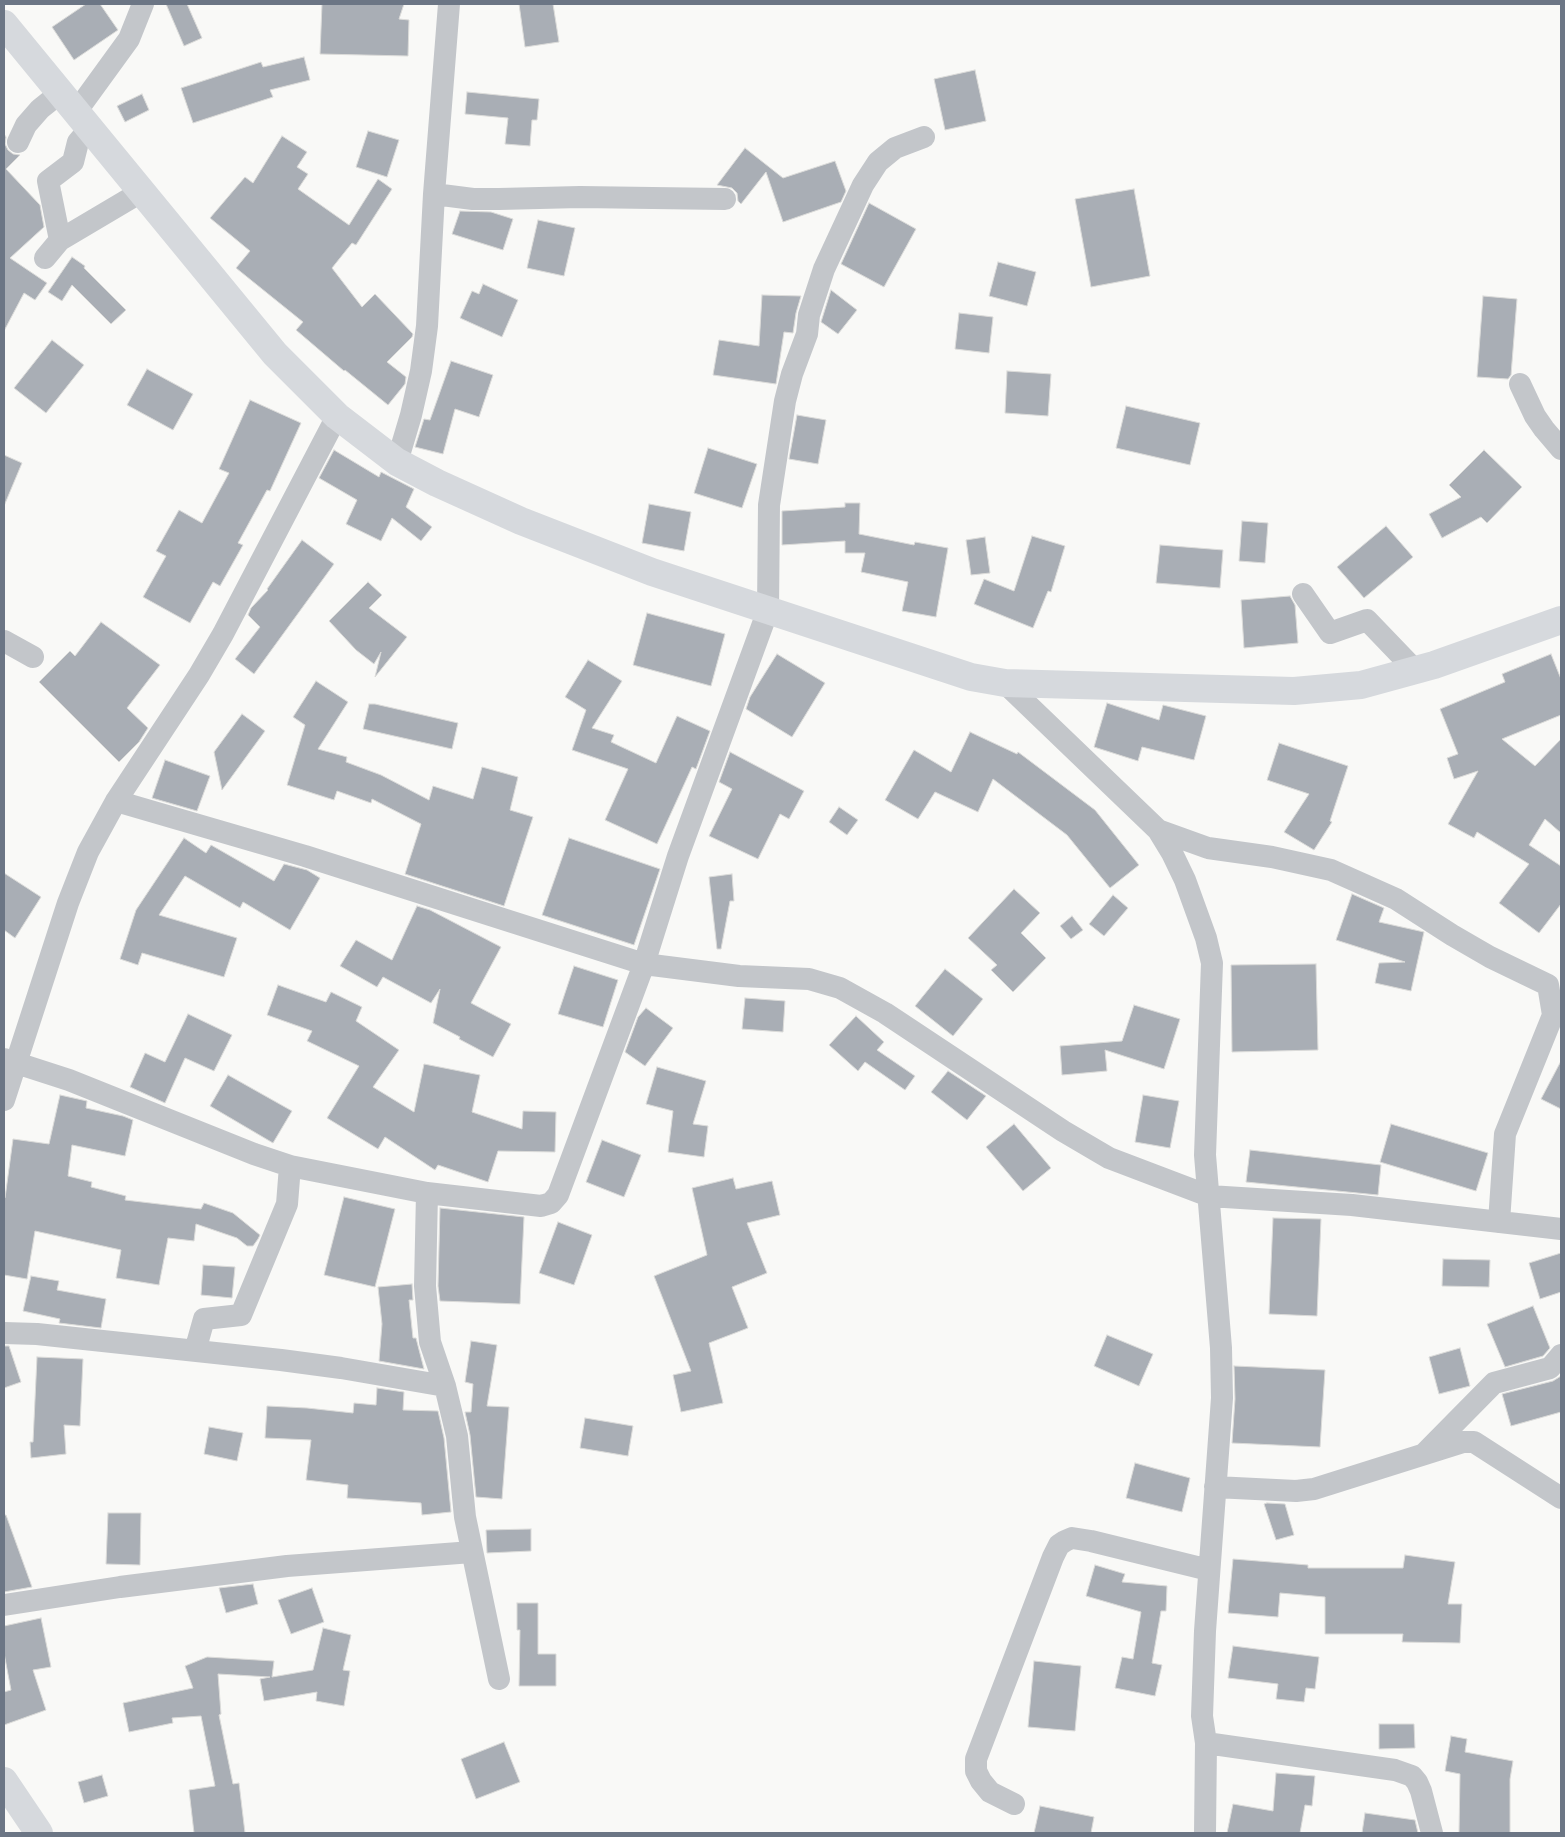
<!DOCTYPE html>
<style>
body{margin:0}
#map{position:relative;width:1565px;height:1837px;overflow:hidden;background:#f9f9f7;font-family:Cabin,sans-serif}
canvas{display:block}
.frame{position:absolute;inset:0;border:5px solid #6c7685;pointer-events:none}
</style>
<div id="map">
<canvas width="1565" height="1837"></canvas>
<div class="frame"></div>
</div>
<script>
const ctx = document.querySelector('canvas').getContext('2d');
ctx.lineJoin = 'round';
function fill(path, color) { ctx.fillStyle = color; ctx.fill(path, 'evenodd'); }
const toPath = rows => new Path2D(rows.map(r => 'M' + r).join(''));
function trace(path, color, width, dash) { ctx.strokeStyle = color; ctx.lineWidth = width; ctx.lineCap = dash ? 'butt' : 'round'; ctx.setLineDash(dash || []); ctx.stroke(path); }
const building = toPath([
 [86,4,100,4,118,30,74,60,52,27,86,4],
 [166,4,187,4,202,38,184,46,166,4],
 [322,4,404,4,399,19,409,20,408,56,320,54,322,4],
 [519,4,553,4,559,42,525,47,519,4],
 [304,57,310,80,270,90,273,97,193,123,181,88,261,62,263,67,304,57],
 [975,70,986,121,945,130,934,79,975,70],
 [467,92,539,99,537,120,532,120,530,146,505,144,508,118,465,114,467,92],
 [142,94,149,110,125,122,117,106,142,94],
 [368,131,399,140,387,177,356,167,368,131],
 [4,134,6,137,5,144,8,150,13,154,20,155,6,169,40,205,44,227,10,258,47,283,35,300,24,293,4,331,4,134],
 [282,136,307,152,297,167,308,174,298,189,349,225,378,179,392,189,356,245,352,243,332,268,362,307,375,294,413,334,412,337,387,362,406,377,405,384,388,405,345,370,344,371,296,330,303,322,236,268,250,251,210,218,245,177,253,183,282,136],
 [745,148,783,178,835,161,846,191,841,202,783,222,766,172,741,204,738,201,737,193,732,188,717,185,745,148],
 [1134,189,1150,276,1091,287,1075,199,1134,189],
 [869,203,916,229,884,287,841,264,869,203],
 [460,211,491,212,513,219,503,250,452,234,460,211],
 [538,220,575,228,564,276,527,268,538,220],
 [72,257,85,266,84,268,126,310,111,324,72,285,62,301,48,292,72,257],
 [998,262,1036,272,1027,306,989,296,998,262],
 [483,284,518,300,502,337,460,318,472,291,479,294,483,284],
 [831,290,857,310,838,334,821,322,831,290],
 [762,295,801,296,796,313,793,333,784,332,776,384,713,375,719,340,759,346,762,295],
 [1483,296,1517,299,1511,375,1508,379,1477,377,1483,296],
 [959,313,993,317,989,353,955,349,959,313],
 [52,340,84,365,46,413,14,388,52,340],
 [451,361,493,375,479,417,455,409,443,454,415,447,424,419,430,420,451,361],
 [147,369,193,394,173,430,127,405,147,369],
 [1007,371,1051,374,1048,416,1005,413,1007,371],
 [250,400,301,423,270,491,267,490,238,543,243,545,220,586,213,582,190,623,143,597,166,556,156,551,179,510,202,523,229,473,219,469,250,400],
 [1126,406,1200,423,1190,465,1116,448,1126,406],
 [797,415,826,420,818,464,789,459,797,415],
 [708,448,757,464,742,508,694,493,708,448],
 [334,450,379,477,381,472,414,489,406,507,432,527,421,541,392,518,381,541,346,524,357,500,319,478,334,450],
 [1484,450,1522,487,1487,523,1481,517,1442,538,1429,514,1461,497,1449,485,1484,450],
 [4,455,22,463,4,506,4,455],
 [845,503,860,503,859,534,914,545,915,542,948,548,936,617,902,611,908,582,861,572,865,553,845,553,845,541,782,545,782,511,845,507,845,503],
 [649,504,691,512,684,551,642,543,649,504],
 [1242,521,1268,523,1265,563,1239,561,1242,521],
 [1386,526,1413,557,1364,598,1337,567,1386,526],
 [1032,536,1065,546,1051,592,1048,591,1033,628,974,604,984,579,1014,591,1032,536],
 [985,537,990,573,971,575,966,540,985,537],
 [302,540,334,564,254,674,235,659,260,627,248,615,251,608,268,590,267,589,302,540],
 [1160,545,1223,550,1220,588,1156,583,1160,545],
 [368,582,382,595,369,608,407,637,375,677,381,652,374,664,356,650,329,621,368,582],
 [1290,596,1295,605,1298,643,1244,648,1241,600,1290,596],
 [647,613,725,634,711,686,633,665,647,613],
 [101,622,160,665,127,708,148,728,139,742,119,762,39,682,70,651,75,656,101,622],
 [777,654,825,683,792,737,746,709,750,697,777,654],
 [1551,654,1561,679,1561,715,1502,739,1535,766,1561,739,1561,833,1545,819,1529,845,1561,866,1561,904,1539,933,1499,903,1529,864,1477,832,1474,838,1448,824,1478,771,1454,779,1447,758,1458,754,1440,709,1505,682,1502,674,1551,654],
 [588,660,622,681,592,728,614,735,611,742,656,763,677,716,710,731,696,769,692,767,657,844,605,820,628,769,572,750,586,710,565,697,588,660],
 [316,681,348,702,318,749,347,757,346,762,381,775,429,800,433,786,473,799,482,767,518,777,510,810,533,817,504,906,405,874,421,824,372,799,371,803,337,791,334,800,287,785,305,725,293,717,316,681],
 [1107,703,1159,720,1163,705,1206,716,1194,760,1142,747,1138,761,1094,747,1107,703],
 [369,704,375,704,458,723,452,749,363,729,369,704],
 [242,714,265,731,222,790,214,752,242,714],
 [970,732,1017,754,1018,752,1095,810,1139,865,1110,888,1067,835,993,779,978,812,935,792,918,819,885,800,914,750,951,772,970,732],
 [1279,743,1348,766,1330,821,1332,822,1314,850,1284,832,1309,794,1267,780,1279,743],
 [730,752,804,791,789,819,780,814,758,859,709,836,732,789,719,782,730,752],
 [165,760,210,776,197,811,152,798,165,760],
 [839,807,858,820,847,835,829,822,839,807],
 [184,838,206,853,211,845,274,881,284,864,307,870,320,878,290,930,243,902,240,908,185,876,159,915,237,938,224,977,142,953,138,965,120,959,136,910,184,838],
 [569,838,660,869,634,945,542,915,569,838],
 [4,873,41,897,15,938,4,930,4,873],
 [732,874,734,901,730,901,721,949,717,949,709,877,732,874],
 [1014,889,1040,913,1021,933,1046,958,1013,992,991,970,997,965,968,938,1014,889],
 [1352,894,1384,908,1379,922,1424,932,1411,991,1375,983,1379,963,1405,962,1336,940,1352,894],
 [1113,895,1128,908,1104,936,1089,924,1113,895],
 [417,906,430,910,501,947,471,1003,511,1024,493,1057,459,1039,460,1037,433,1023,440,989,431,1003,383,977,377,987,340,966,356,940,392,960,417,906],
 [1072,916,1083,930,1071,939,1060,926,1072,916],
 [1316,964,1318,1050,1232,1052,1231,965,1316,964],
 [574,966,618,980,603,1027,558,1014,574,966],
 [945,969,983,999,953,1036,915,1006,945,969],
 [278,985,326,1002,331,992,362,1007,356,1021,399,1050,373,1087,414,1112,424,1064,480,1075,472,1112,522,1129,523,1111,556,1112,555,1152,498,1151,488,1182,438,1165,435,1170,385,1137,378,1149,327,1118,359,1066,307,1041,312,1031,267,1015,278,985],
 [745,998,785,1001,783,1032,742,1029,745,998],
 [1134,1005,1180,1019,1164,1069,1105,1050,1107,1071,1062,1075,1060,1046,1122,1041,1134,1005],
 [646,1008,673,1028,645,1066,625,1052,638,1017,646,1008],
 [188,1014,232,1035,214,1071,185,1058,165,1103,130,1087,145,1053,165,1062,188,1014],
 [856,1016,884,1042,877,1050,915,1076,905,1090,865,1062,858,1071,829,1045,856,1016],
 [1561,1061,1561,1109,1541,1099,1561,1061],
 [657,1067,706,1081,693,1124,708,1126,704,1157,668,1152,673,1111,646,1104,657,1067],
 [948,1071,986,1096,967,1120,931,1092,948,1071],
 [228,1075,292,1111,273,1143,210,1106,228,1075],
 [60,1095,87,1101,86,1108,123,1116,133,1120,125,1156,72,1145,68,1176,92,1182,91,1187,126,1196,125,1200,201,1209,204,1203,233,1213,260,1235,258,1239,253,1246,247,1246,237,1238,196,1224,194,1241,168,1238,159,1285,116,1278,121,1250,35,1231,27,1279,4,1275,4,1198,5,1198,13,1139,49,1144,60,1095],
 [1143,1095,1179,1101,1170,1148,1135,1142,1143,1095],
 [1014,1124,1051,1168,1023,1191,986,1147,1014,1124],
 [1391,1124,1488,1153,1476,1191,1380,1162,1391,1124],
 [602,1140,641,1155,624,1197,586,1182,602,1140],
 [1250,1150,1381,1165,1378,1195,1246,1182,1250,1150],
 [733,1178,736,1189,772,1181,780,1215,747,1223,767,1273,732,1287,748,1328,709,1343,723,1403,681,1412,673,1375,691,1371,654,1276,707,1255,692,1188,733,1178],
 [344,1197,395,1209,375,1287,324,1275,344,1197],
 [440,1208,524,1217,520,1304,440,1301,438,1286,440,1208],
 [1273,1218,1321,1219,1317,1316,1269,1314,1273,1218],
 [558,1222,592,1235,574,1285,539,1273,558,1222],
 [1561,1253,1561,1292,1540,1299,1529,1263,1561,1253],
 [1443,1259,1490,1260,1489,1287,1442,1286,1443,1259],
 [203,1265,235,1267,232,1298,201,1295,203,1265],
 [31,1276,59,1281,57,1290,106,1299,101,1328,59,1323,60,1319,23,1311,31,1276],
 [412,1284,413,1300,409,1300,413,1338,416,1338,424,1369,379,1361,382,1324,378,1287,412,1284],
 [1533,1306,1550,1348,1543,1356,1505,1367,1487,1324,1533,1306],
 [1107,1335,1153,1354,1139,1386,1094,1366,1107,1335],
 [471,1341,497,1345,487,1406,509,1407,502,1499,476,1497,470,1435,465,1412,471,1412,473,1384,465,1382,471,1341],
 [4,1346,9,1346,21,1382,4,1388,4,1346],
 [1460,1348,1470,1386,1439,1394,1429,1357,1460,1348],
 [37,1357,83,1359,80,1426,64,1425,66,1454,31,1458,30,1442,33,1442,37,1357],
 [1234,1366,1325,1370,1320,1447,1232,1443,1235,1399,1234,1366],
 [1561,1376,1561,1412,1511,1426,1502,1394,1553,1381,1561,1376],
 [377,1388,404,1392,403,1410,438,1411,444,1438,451,1512,422,1515,421,1503,347,1498,348,1485,306,1480,311,1440,265,1438,267,1406,307,1408,353,1413,354,1403,376,1405,377,1388],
 [585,1418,633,1426,628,1456,580,1448,585,1418],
 [209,1427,243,1433,237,1461,204,1454,209,1427],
 [1135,1463,1190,1478,1182,1512,1126,1498,1135,1463],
 [1267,1503,1285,1504,1294,1535,1276,1540,1264,1504,1267,1503],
 [108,1513,141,1513,140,1565,106,1564,108,1513],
 [4,1515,6,1515,32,1587,4,1592,4,1515],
 [531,1529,531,1551,487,1553,486,1530,531,1529],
 [1405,1555,1455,1562,1448,1604,1462,1604,1460,1643,1402,1642,1403,1634,1325,1634,1325,1597,1280,1593,1278,1617,1228,1613,1233,1559,1308,1565,1308,1568,1403,1568,1405,1555],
 [1095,1565,1125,1574,1122,1582,1167,1586,1166,1611,1161,1611,1152,1663,1162,1665,1155,1696,1115,1688,1122,1657,1133,1659,1141,1612,1086,1596,1095,1565],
 [253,1584,258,1604,226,1613,219,1588,253,1584],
 [312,1588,324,1622,291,1634,278,1600,312,1588],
 [517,1603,538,1603,538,1654,556,1654,556,1686,519,1686,520,1630,517,1630,517,1603],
 [41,1618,51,1667,33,1670,46,1710,4,1725,4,1692,11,1690,4,1653,4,1626,41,1618],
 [323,1628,351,1635,343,1670,350,1671,344,1706,316,1701,317,1692,264,1701,260,1679,270,1677,218,1674,221,1714,219,1715,233,1784,239,1783,245,1833,194,1833,189,1790,215,1786,201,1716,172,1718,173,1723,129,1732,123,1703,193,1688,185,1666,207,1657,274,1661,272,1677,313,1670,323,1628],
 [1233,1646,1319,1657,1315,1689,1306,1688,1304,1702,1276,1699,1278,1684,1228,1678,1233,1646],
 [1034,1661,1081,1666,1075,1731,1028,1727,1034,1661],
 [1379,1724,1414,1724,1415,1748,1379,1749,1379,1724],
 [1451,1736,1467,1739,1465,1752,1513,1761,1510,1779,1510,1833,1459,1833,1460,1774,1445,1771,1451,1736],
 [504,1742,520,1782,476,1799,461,1759,504,1742],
 [1276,1773,1315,1776,1312,1806,1305,1805,1300,1833,1227,1833,1233,1804,1273,1811,1276,1773],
 [102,1775,108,1796,84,1803,78,1782,102,1775],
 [1040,1806,1094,1817,1091,1833,1034,1833,1040,1806],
 [1365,1813,1415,1820,1418,1833,1362,1833,1365,1813]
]);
const street = toPath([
 [76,112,129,39,143,4],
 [18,142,26,125,40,109,60,93],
 [434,194,473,199,499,199,580,197,725,199],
 [60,240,48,181,73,162,78,142,89,129],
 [45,258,60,240,141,192],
 [1520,384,1535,416,1544,429,1561,449],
 [397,462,411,415,421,371,427,326,434,194,449,4],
 [1303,594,1330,633,1367,620,1415,670],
 [4,641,33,657],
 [1005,683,1158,830,1172,853,1185,880,1206,938,1212,963,1205,1155,1221,1348,1222,1398,1205,1631,1202,1716,1206,1743,1205,1833],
 [116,801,305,856,644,964,739,976,809,979,840,988,885,1013,1063,1131,1109,1158,1209,1196,1352,1205,1561,1229],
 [1158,830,1208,848,1272,857,1331,870,1396,899,1452,935,1490,957,1548,985],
 [4,1059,69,1080,254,1154,290,1166,427,1193,541,1206,551,1203,558,1195,644,964,678,856,768,610,769,505,785,401,792,374,807,334,809,315,824,269,863,185,878,162,895,148,924,137],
 [4,1100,68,903,88,852,116,801,199,675,223,634,337,416],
 [427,1193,425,1286,430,1342,445,1386,457,1436,465,1517,499,1679],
 [1499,1222,1505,1134,1553,1015,1548,985],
 [4,1333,37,1334,281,1360,341,1368,445,1386],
 [195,1351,204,1319,241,1315,287,1204,290,1166],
 [1426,1452,1494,1383,1550,1368,1561,1355],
 [1215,1487,1296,1491,1314,1489,1463,1442,1474,1442,1561,1498],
 [4,1605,120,1587,287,1566,472,1552],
 [1206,1743,1395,1770,1412,1776,1417,1782,1421,1791,1432,1833],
 [1014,1804,990,1792,981,1781,976,1771,976,1759,1053,1557,1059,1545,1065,1541,1072,1538,1091,1541,1209,1570]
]);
const secondary = toPath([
 [4,24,275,354,337,416,397,462,437,483,521,521,652,572,971,677,1005,683,1294,691,1361,685,1434,665,1561,620],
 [4,1781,39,1833]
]);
fill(building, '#a9aeb5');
trace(building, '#dbdbd9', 1);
trace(street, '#c3c6ca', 22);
trace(secondary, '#d6d9dd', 28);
</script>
